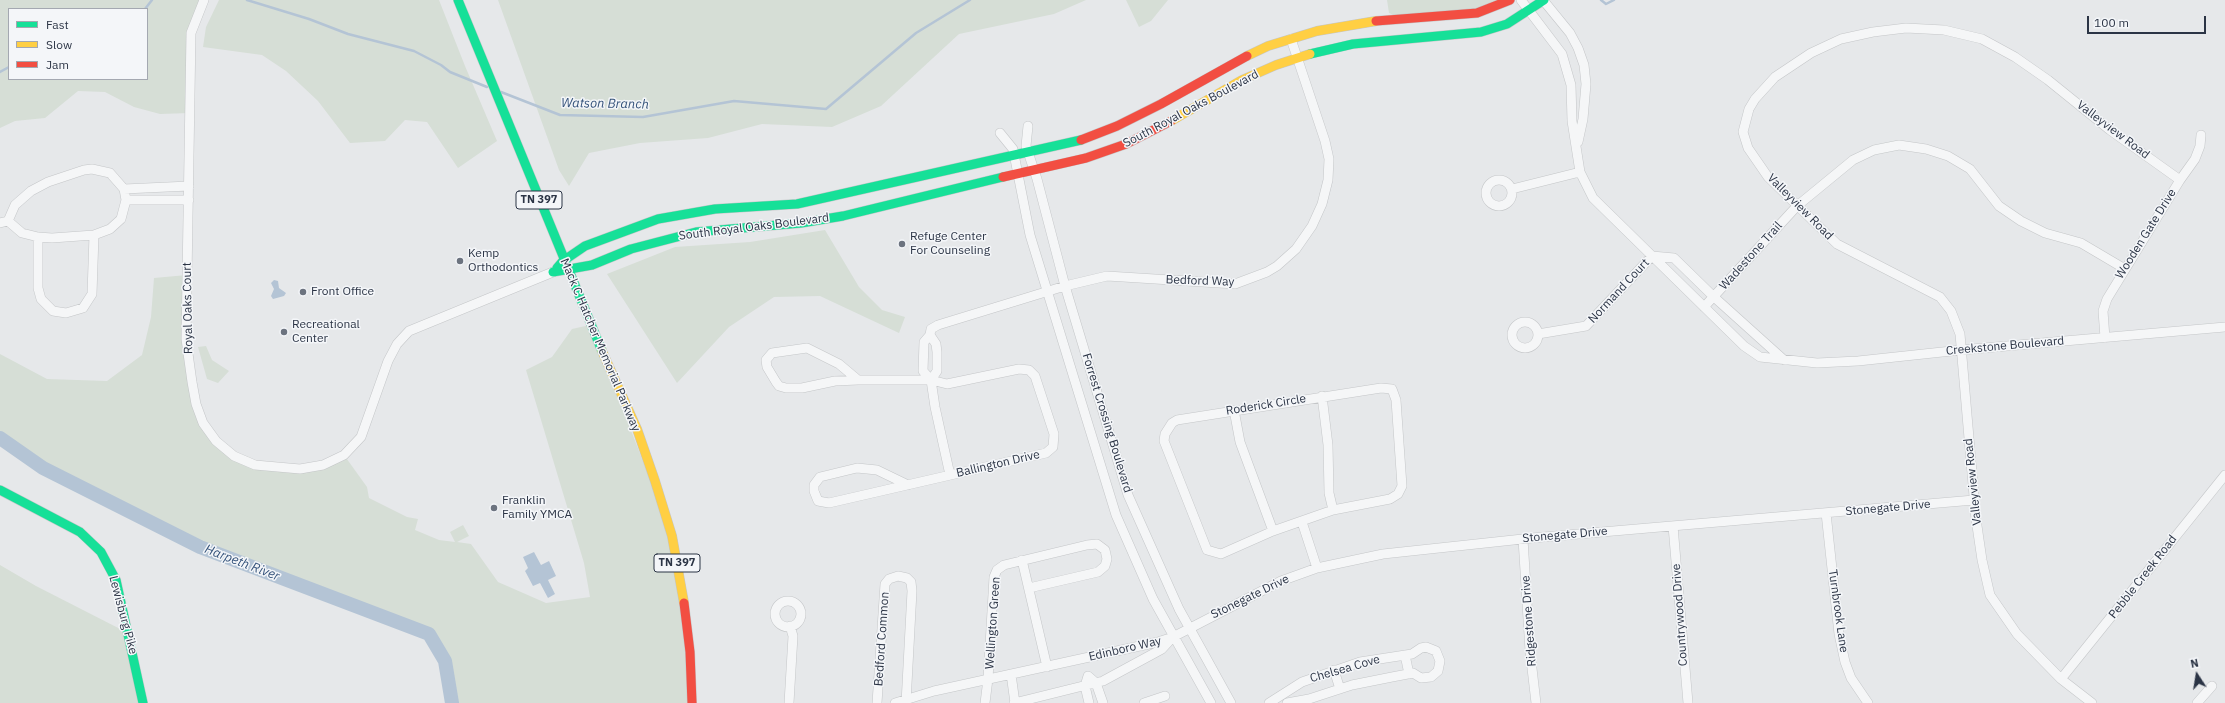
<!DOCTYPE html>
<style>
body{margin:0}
#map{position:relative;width:2225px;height:703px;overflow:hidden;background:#e6e8ea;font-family:"IBM Plex Sans",sans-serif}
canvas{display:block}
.legend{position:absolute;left:8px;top:8px;width:140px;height:72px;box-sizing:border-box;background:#f4f6f9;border:1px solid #a4a8b1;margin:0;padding:5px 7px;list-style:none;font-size:12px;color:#2b3445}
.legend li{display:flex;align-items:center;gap:8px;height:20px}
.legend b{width:20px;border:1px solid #a4a8b1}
.north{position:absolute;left:2177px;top:655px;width:40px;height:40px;-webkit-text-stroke:3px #f4f6f9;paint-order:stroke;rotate:348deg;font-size:11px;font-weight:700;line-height:16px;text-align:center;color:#2b3445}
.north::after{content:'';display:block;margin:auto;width:14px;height:18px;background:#2b3445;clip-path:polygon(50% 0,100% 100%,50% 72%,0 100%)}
.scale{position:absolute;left:2087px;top:16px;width:119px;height:18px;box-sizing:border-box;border:2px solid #2b3445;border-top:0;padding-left:5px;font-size:12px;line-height:14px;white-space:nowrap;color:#2b3445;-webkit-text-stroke:3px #f4f6f9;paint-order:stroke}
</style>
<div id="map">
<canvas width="2225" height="703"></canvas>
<ul class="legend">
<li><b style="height:5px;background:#16e098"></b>Fast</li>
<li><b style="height:5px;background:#ffcf43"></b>Slow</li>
<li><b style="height:5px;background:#f24e42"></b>Jam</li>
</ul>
<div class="north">N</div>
<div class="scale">100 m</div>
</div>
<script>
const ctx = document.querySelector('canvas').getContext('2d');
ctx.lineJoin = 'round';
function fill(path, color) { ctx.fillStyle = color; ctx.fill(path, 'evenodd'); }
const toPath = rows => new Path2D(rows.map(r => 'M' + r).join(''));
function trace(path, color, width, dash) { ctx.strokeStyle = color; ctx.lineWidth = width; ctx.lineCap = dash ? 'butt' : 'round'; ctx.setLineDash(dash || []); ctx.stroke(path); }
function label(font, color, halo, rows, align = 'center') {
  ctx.font = font + ' "IBM Plex Sans",sans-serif'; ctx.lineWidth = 3; ctx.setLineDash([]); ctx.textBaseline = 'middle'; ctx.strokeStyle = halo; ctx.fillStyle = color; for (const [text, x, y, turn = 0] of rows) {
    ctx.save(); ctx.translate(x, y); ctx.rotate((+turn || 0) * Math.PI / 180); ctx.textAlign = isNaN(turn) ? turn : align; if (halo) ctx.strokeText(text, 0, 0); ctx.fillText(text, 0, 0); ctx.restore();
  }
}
const green = toPath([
 [0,0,204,0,191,33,190,113,160,114,134,107,105,92,78,91,45,118,15,121,0,128],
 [9,9,147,9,147,79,9,79],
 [219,0,439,0,465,66,497,141,458,168,427,122,405,120,385,141,350,143,318,101,286,71,262,55,203,47,206,27],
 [498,0,1086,0,1054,14,959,34,881,106,832,127,762,124,708,138,640,143,589,153,569,186,559,170],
 [1126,0,1168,0,1151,21,1139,27],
 [1387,0,1510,0,1498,6,1403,19,1389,13],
 [825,230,859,287,882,310,905,317,899,333,820,296,774,297,729,327,677,383,607,274,675,247,750,242],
 [187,275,186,339,196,404,216,441,255,465,300,469,344,455,367,487,369,498,407,517,418,519,415,530,439,540,455,542,450,532,463,525,469,536,457,542,471,544,498,582,546,603,590,597,584,563,526,370,552,357,572,329,590,325,672,536,692,703,452,703,445,661,428,634,200,547,43,468,0,438,0,354,47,379,107,381,142,355,151,317,154,278],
 [206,346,212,360,229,371,218,383,207,379,198,347],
 [0,565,36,586,130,634,143,703,0,703]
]);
const water = toPath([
 [274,280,278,281,279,288,286,293,284,296,273,299,271,296,274,289,271,283],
 [534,552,541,565,549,561,556,576,548,580,555,594,548,598,540,583,533,586,525,571,528,568,523,557]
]);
const stream = toPath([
 [247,0,309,19,348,34,414,51,441,65,450,72,487,87],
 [1601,0,1606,4,1614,0],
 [145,9,152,0],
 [0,72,9,67],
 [501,92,560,115,643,117,734,101,826,109,916,33,970,0]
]);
const river = toPath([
 [0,438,43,468,200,547,429,634,445,661,452,703]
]);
const street = toPath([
 [204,0,191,33,186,339,192,382,196,404,203,423,216,441,234,456,255,465,300,469,323,465,344,455,361,437,388,361,397,344,409,331,553,272],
 [1521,0,1562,54,1571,85,1572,121,1580,172,1593,198,1744,346,1760,357,1817,363,1858,361,1961,350,2225,327],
 [1543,0,1570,33,1578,48,1584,65,1586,84,1583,119,1578,142],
 [1028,126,1026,146,1037,179,1065,286,1128,495,1179,609,1231,703],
 [1000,133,1013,149,1030,235,1116,515,1153,599,1211,703],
 '1486 193a13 13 0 1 1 26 0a13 13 0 1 1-26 0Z',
 [124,189,189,186],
 [1512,189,1580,172],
 [126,200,189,200],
 [0,223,8,221,15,205,31,191,48,182,84,170,92,169,110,173,124,189,126,200,121,219,110,229,94,235,52,238,38,237,22,233,8,221],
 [38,237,38,288,41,299,53,311,66,313,83,308,92,294,94,235],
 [1652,256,1674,258,1714,297,1784,360],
 [1704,307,1797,206,1853,160,1874,150,1899,145,1926,149,1948,156,1970,169,1999,206,2021,221,2045,233,2081,243,2125,269],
 '1512 335a13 13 0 1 1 26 0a13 13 0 1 1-26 0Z',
 [1538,334,1586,326,1652,256],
 [930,335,936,344,937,352,937,371,931,380],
 [2105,338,2103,311,2107,299,2180,180,2195,159,2200,146,2201,135],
 [858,380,839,364,807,348,772,353,766,360,767,367,776,382,779,386,786,388,802,388,835,381,858,380,931,380,947,384,1019,369,1029,370,1035,376,1054,434,1053,447,1046,453,829,503,818,501,814,491,814,485,820,477,857,468,877,470,908,485],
 [931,380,923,371,924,342,930,335,931,329,938,325,1065,286,1107,276,1235,284,1267,272,1277,266,1296,249,1312,226,1322,204,1328,180,1329,159,1325,141,1291,39],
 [931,380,935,407,950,475],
 [1381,388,1392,389,1396,400,1402,486,1398,494,1390,499,1333,510,1273,531,1221,554,1207,550,1164,441,1165,434,1172,423,1177,420,1381,388],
 [1322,396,1328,445,1329,493,1333,510],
 [1234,410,1240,442,1273,531],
 [1826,513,1839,634,1845,662,1851,678,1868,703],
 [1302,522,1317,568],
 [1673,526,1688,703],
 [1523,539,1530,651,1536,703],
 [1022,560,1047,667],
 '775 614a13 13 0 1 1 26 0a13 13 0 1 1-26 0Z',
 [1405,655,1409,674],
 [1334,670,1340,689],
 [1011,674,1015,703],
 [2061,679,2225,475],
 [789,703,793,636,790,626],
 [877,703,885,584,889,579,898,576,907,578,911,582,912,591,906,703],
 [895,703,934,691,1158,642,1173,637,1281,581,1317,568,1383,554,1532,538,1974,500],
 [985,703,988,679,994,577,997,570,1004,565,1087,545,1097,544,1105,550,1107,559,1105,566,1098,572,1029,588],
 [1014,703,1103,681,1162,649,1172,638],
 [1089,703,1085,686,1088,676,1096,683,1103,703],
 [1144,703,1165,696],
 [1269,703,1302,682,1360,662,1412,654,1421,648,1426,647,1436,651,1440,661,1438,671,1431,677,1421,678,1413,673,1392,677,1352,685,1309,699,1287,703],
 [2092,703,2061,679,2017,634,1990,595,1982,560,1976,519,1960,334,1951,311,1940,297,1837,244,1768,177,1748,148,1743,132,1749,109,1755,99,1775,77,1811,53,1841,39,1873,32,1906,28,1944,30,1982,39,2015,57,2048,80,2110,130,2180,180],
 [2197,703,2212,686]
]);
const fast = toPath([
 [458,0,602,351],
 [1310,54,1353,44,1481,32,1507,24,1544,0],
 [557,268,563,261,585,246,658,219,715,209,797,204,1081,140],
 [553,272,592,265,631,249,696,232,801,223,843,216,1003,177],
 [0,490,80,532,101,552,116,580,143,703]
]);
const slow = toPath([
 [1247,56,1268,46,1317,31,1376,21],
 [1171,121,1242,80,1276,65,1310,54],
 [602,351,637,429,655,481,672,536,684,603]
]);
const jam = toPath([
 [1376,21,1477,13,1510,0],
 [1081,140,1117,126,1161,104,1247,56],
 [1003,177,1086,158,1126,144,1171,121],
 [684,603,690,652,692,703]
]);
const markers = [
 [902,244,4,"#6c737f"],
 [460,261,4,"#6c737f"],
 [303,292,4,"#6c737f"],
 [284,332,4,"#6c737f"],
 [494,508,4,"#6c737f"]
];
const shields = [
 [539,200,46],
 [677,563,46]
];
const shieldNames = [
 ["TN 397",539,200],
 ["TN 397",677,563]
];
const streetNames = [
 ["South Royal Oaks Boulevard",1191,109,-28],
 ["Valleyview Road",2113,130,37],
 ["Valleyview Road",1800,207,45],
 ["South Royal Oaks Boulevard",754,227,-7],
 ["Wooden Gate Drive",2146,234,-58],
 ["Wadestone Trail",1751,256,-48],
 ["Bedford Way",1200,281,2],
 ["Normand Court",1619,291,-47],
 ["Royal Oaks Court",188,308,-91],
 ["Mack C Hatcher Memorial Parkway",600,345,67],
 ["Creekstone Boulevard",2005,346,-5],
 ["Roderick Circle",1266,405,-9],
 ["Forrest Crossing Boulevard",1107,423,73],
 ["Ballington Drive",998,464,-13],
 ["Valleyview Road",1973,482,-96],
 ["Stonegate Drive",1888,508,-5],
 ["Stonegate Drive",1565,535,-5],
 ["Pebble Creek Road",2143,577,-52],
 ["Stonegate Drive",1250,597,-26],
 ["Turnbrook Lane",1838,611,82],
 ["Lewisburg Pike",123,615,75],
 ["Countrywood Drive",1680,615,-94],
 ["Ridgestone Drive",1529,621,-94],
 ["Wellington Green",993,623,-86],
 ["Bedford Common",882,639,-86],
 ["Edinboro Way",1125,649,-13],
 ["Chelsea Cove",1345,669,-16]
];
const poiNames = [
 ["Refuge Center",910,237],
 ["For Counseling",910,251],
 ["Kemp",468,254],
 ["Orthodontics",468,268],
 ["Front Office",311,292],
 ["Recreational",292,325],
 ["Center",292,339],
 ["Franklin",502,501],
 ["Family YMCA",502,515]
];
const waterNames = [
 ["Watson Branch",605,104,1],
 ["Harpeth River",242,563,21]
];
fill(green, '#d6ded6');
fill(water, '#b4c4d5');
trace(stream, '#b4c4d5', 2.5);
trace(river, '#b4c4d5', 14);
trace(street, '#c4c6c8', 10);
trace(fast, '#c4c6c8', 10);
trace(slow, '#c4c6c8', 10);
trace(jam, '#c4c6c8', 10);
trace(street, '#f5f6f7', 9);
trace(fast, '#16e098', 9);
trace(slow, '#ffcf43', 9);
trace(jam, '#f24e42', 9);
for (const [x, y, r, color] of markers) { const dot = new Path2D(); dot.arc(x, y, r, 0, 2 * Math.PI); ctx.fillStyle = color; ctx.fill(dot); trace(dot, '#f4f6f9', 1.5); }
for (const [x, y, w] of shields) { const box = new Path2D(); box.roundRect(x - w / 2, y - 9, w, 18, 3); ctx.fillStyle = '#f4f6f9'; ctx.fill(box); trace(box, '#2b3445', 1); }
label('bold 11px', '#2b3445', null, shieldNames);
label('12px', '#2b3445', '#f4f6f9', streetNames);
label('12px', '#2b3445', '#f4f6f9', poiNames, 'left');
label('italic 13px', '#34527a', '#f4f6f9', waterNames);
</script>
